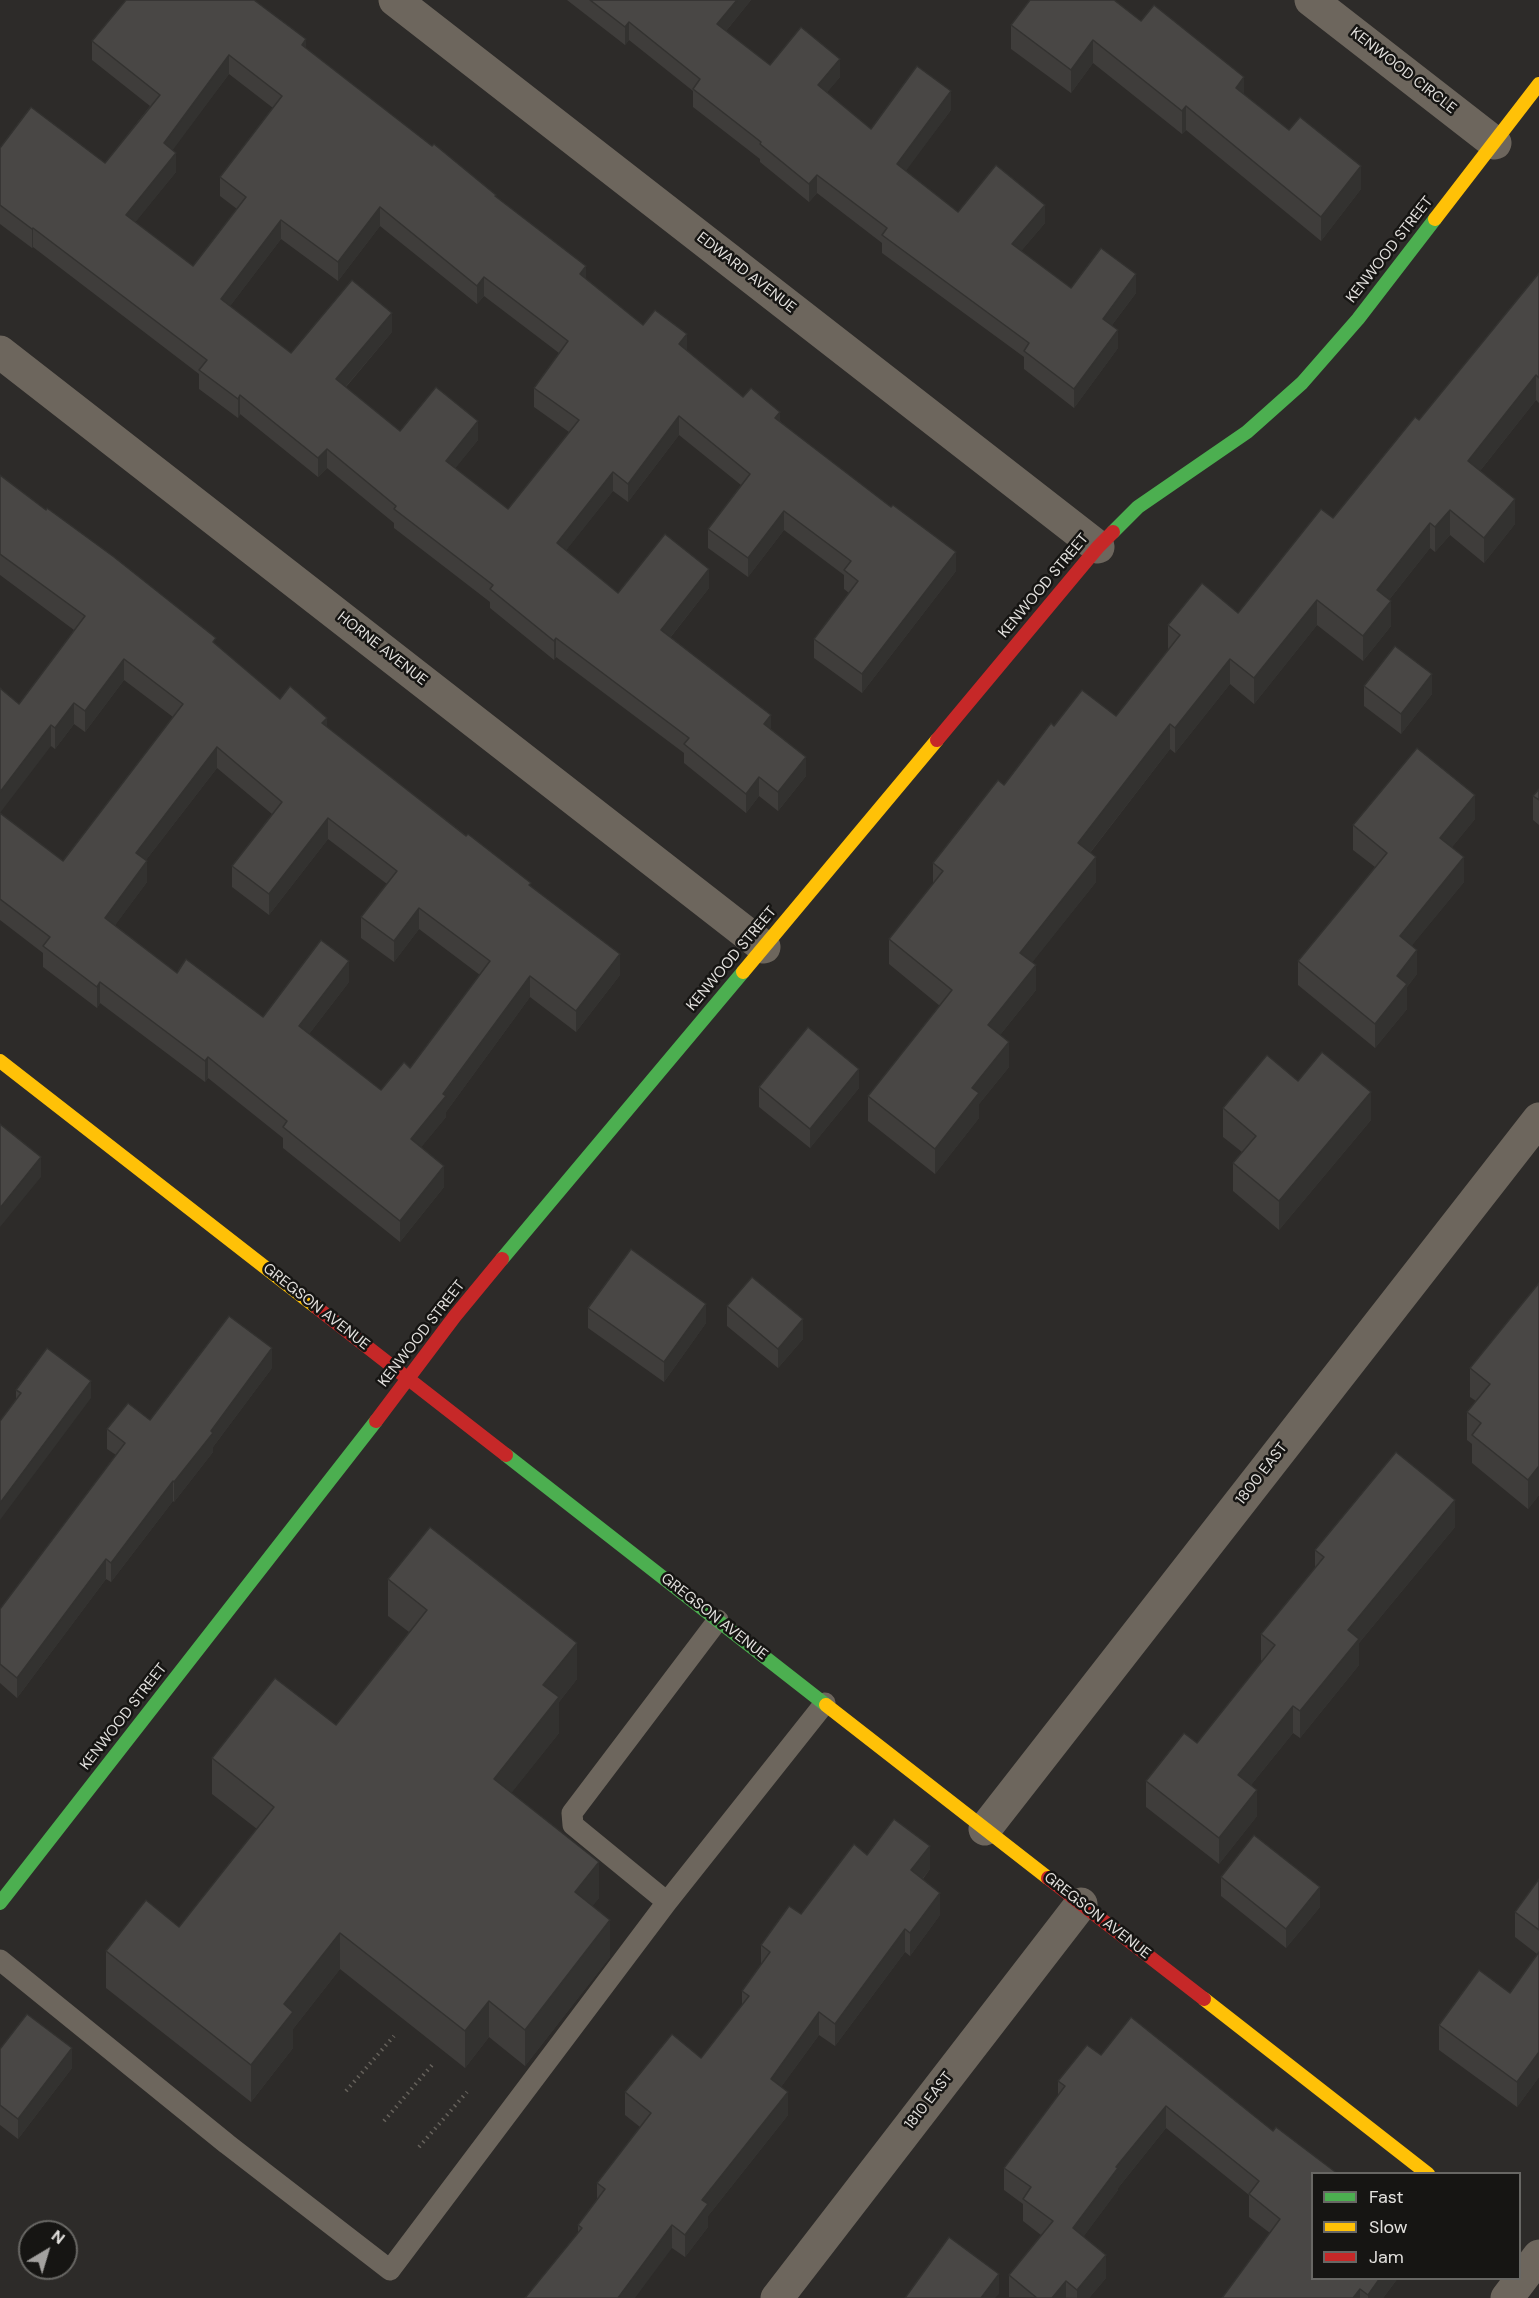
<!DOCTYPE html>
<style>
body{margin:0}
#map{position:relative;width:1539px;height:2298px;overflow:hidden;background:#2d2b29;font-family:"DM Sans",sans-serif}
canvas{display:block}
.legend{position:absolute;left:1311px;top:2172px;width:210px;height:108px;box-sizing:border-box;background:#161513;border:2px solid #686764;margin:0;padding:8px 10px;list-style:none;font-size:18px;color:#e3e1de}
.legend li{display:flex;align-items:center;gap:12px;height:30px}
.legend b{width:30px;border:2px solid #686764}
.north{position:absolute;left:18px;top:2220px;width:60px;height:60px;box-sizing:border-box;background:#161513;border:2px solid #686764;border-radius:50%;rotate:38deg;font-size:16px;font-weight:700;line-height:24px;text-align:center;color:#e3e1de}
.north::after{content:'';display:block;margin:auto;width:21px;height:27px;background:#a3a19f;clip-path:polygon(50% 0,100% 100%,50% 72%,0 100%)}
</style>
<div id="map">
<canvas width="1539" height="2298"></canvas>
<ul class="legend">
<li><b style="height:8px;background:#4caf50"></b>Fast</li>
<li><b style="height:8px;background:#ffc107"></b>Slow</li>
<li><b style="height:8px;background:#c62828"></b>Jam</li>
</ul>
<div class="north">N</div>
</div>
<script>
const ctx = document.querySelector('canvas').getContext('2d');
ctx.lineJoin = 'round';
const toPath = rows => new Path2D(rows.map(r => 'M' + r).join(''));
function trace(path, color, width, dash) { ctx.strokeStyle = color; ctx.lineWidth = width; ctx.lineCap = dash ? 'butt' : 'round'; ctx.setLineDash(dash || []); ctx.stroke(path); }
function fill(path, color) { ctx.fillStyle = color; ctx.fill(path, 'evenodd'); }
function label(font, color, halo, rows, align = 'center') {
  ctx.font = font + ' "DM Sans",sans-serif'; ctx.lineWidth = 5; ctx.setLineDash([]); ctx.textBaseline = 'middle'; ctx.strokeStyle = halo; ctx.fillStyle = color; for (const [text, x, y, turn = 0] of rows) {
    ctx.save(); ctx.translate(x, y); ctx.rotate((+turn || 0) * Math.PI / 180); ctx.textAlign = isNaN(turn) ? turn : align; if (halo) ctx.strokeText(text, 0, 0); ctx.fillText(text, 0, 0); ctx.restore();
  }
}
const path = toPath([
 [346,2091,394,2036],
 [384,2121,432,2065],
 [419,2147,467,2092]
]);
const lane = toPath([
 [667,1902,825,1703],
 [0,1960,227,2144,390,2270,667,1902,573,1825,572,1813,718,1620]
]);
const street = toPath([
 [395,0,1098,547],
 [1311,0,1495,143],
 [0,352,764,947],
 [985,1829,1539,1119],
 [777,2298,1081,1904],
 [1507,2298,1539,2256]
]);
const fast = toPath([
 [1113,532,1138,507,1247,432,1302,383,1358,319,1435,219],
 [502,1259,743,972],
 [506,1455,826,1705],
 [0,1903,376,1421]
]);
const slow = toPath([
 [1435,219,1539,84],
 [743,972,937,740],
 [0,1061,316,1307],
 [826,1705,1048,1878],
 [1204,1999,1428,2174]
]);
const jam = toPath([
 [937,740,1098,547,1113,532],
 [316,1307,506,1455],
 [376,1421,455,1316,502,1259],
 [1048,1878,1204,1999]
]);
const wall = toPath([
 [567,0,751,0,726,31,770,65,840,77,827,92,871,129,951,110,905,171,958,212,1045,223,1021,251,1071,288,1136,293,1112,325,1118,348,1074,408,1024,369,1024,357,882,253,882,243,817,193,809,202,760,162,760,159,693,107,693,91,629,40,625,45],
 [1141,21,1244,94,1361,189,1321,241,1186,130,1182,134,1093,63,1071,93,1011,49,1011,25],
 [92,41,306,48,496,197,586,280,643,325,687,351,743,397,780,421,956,571,862,693,814,658,814,639,849,593,844,589,844,575,784,530,748,577,708,548,708,529,741,485,679,435,628,502,613,491,566,550,618,593,709,588,670,638,771,730,806,776,778,811,759,796,746,813,684,763,684,753,556,657,554,660,490,608,490,602,394,528,394,523,327,468,318,477,240,414,238,418,199,389,199,374,33,247,32,248,0,224,0,148,105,163,150,106,92,60],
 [229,74,273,108,220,177,220,196,237,209,193,266,135,222,176,172,172,150],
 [380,226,477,304,484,296,559,353,534,388,534,407,569,432,508,509,455,468,478,440,400,431,346,387,392,332,291,353,230,306,281,239,338,281],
 [1539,273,1539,403,1536,400,1480,471,1515,524,1484,563,1450,535,1435,552,1430,548,1389,600,1391,626,1363,661,1317,625,1254,704,1230,684,1175,753,1170,749,1090,853,1096,882,1032,962,1036,990,1000,1035,1009,1067,979,1104,979,1118,935,1174,868,1121,868,1096,940,1006,889,964,889,939,933,884,933,863,1004,785,1054,726,1116,716,1168,650,1168,625,1238,613,1333,518,1419,420],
 [0,475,216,645,280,699,327,727,531,886,620,975,576,1032,530,997,446,1112,446,1117,421,1147,444,1187,400,1242,283,1148,283,1138,208,1078,205,1082,100,1003,97,1008,43,967,43,953,0,920,0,813,63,861,173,717,124,680,85,732,74,724,55,749,51,746,19,704,74,630,0,575],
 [217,768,272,814,232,866,232,887,269,915,328,839,387,884,361,917,361,938,394,962,419,929,480,975,410,1068,381,1090,309,1034,349,982,263,1017,177,973,115,925,147,882,146,860],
 [1364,686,1432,694,1401,734,1364,706],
 [1539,789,1539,825,1533,820,1533,796],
 [1475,819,1452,847,1464,882,1412,945,1417,974,1407,987,1407,1009,1375,1048,1298,985,1298,961,1375,867,1353,850,1353,825],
 [1298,1081,1371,1120,1279,1230,1233,1191,1233,1163,1242,1152,1223,1137,1223,1108],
 [759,1087,859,1088,810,1148,759,1107],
 [1539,1283,1539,1495,1528,1509,1472,1463,1472,1444,1467,1440,1467,1412,1476,1401,1470,1397,1470,1368],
 [727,1306,803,1339,778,1368,727,1326],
 [588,1308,706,1323,664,1382,588,1328],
 [272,1368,213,1447,213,1452,174,1502,173,1501,111,1582,106,1579,17,1698,0,1683,0,1609,116,1455,107,1449,107,1429,150,1420],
 [16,1390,91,1398,16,1399],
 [1455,1527,1359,1643,1359,1665,1300,1738,1293,1733,1251,1785,1257,1816,1219,1864,1146,1807,1146,1781,1197,1743,1262,1661,1261,1660,1261,1634,1315,1568,1315,1550],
 [388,1579,577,1679,559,1702,559,1733,511,1793,599,1898,592,1906,610,1957,525,2066,489,2037,465,2068,340,1969,293,2029,293,2048,251,2102,106,1988,106,1951,179,1927,257,1829,212,1794,212,1758,336,1725,409,1632,388,1616],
 [867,1855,930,1869,923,1879,940,1915,910,1956,905,1952,835,2046,819,2035,781,2087,788,2115,708,2216,708,2227,685,2257,672,2248,578,2233,578,2225,597,2199,597,2183,640,2127,625,2115,625,2092,701,2058,742,2005,742,1991,761,1965,761,1945,801,1914],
 [1221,1877,1320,1907,1286,1948,1221,1896],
 [1539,1879,1539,2077,1517,2107,1439,2050,1439,2025,1510,1993,1537,1954,1515,1937,1515,1912],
 [0,2049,72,2068,18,2139,0,2125],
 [1101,2055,1273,2131,1312,2278,1398,2278,1383,2298,1222,2298,1270,2233,1249,2217,1249,2195,1166,2128,1118,2188,1118,2190,1083,2237,1106,2278,1089,2298,1009,2297,1009,2275,1041,2235,1023,2221,1023,2204,1004,2190,1004,2168,1058,2095,1058,2081]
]);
const shadedWall = toPath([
 [737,0,751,0,717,42,717,24],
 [629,22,629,40,625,45,625,27],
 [306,39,306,58,302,45],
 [1093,40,1093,63,1071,93,1071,70],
 [229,55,229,74,164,162,164,143],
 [840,59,840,77,818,103,818,85],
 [1244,77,1244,101,1236,88],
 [951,91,951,110,897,183,897,164],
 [1186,106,1186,130,1182,134,1182,111],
 [176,153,176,172,126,234,126,215],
 [1361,166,1361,189,1321,241,1321,217],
 [817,175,817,193,809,202,809,184],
 [1045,205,1045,223,1012,262,1012,244],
 [380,207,380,226,338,281,338,262],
 [281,220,281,239,221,318,221,299],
 [33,228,33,247,32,248,32,229],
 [586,266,586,285,580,274],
 [1136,274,1136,293,1103,337,1103,319],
 [484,277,484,296,477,304,477,286],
 [392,313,392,332,336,398,336,379],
 [1118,330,1118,348,1074,408,1074,389],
 [687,334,687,353,679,344],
 [1536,375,1536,400,1468,486,1468,461],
 [240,395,240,414,238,418,238,399],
 [780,412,780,430,775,418],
 [679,416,679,435,628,502,628,484],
 [478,421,478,440,446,480,446,461],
 [327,449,327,468,318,477,318,458],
 [613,472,613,491,557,562,557,543],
 [1515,499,1515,524,1484,563,1484,538],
 [1450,510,1450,535,1435,552,1435,527],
 [784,511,784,530,748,577,748,558],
 [1430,523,1430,548,1377,615,1377,590],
 [956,552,956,571,862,693,862,674],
 [709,569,709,588,661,649,661,630],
 [1317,600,1317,625,1254,704,1254,678],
 [1391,601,1391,626,1363,661,1363,636],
 [556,638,556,657,554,660,554,641],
 [124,659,124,680,85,732,85,711],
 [1230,659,1230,684,1175,753,1175,728],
 [1432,674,1432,694,1401,734,1401,714],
 [74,703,74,724,55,749,55,728],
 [771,715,771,734,764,724],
 [327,718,327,739,322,723],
 [1170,724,1170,749,1078,868,1078,843],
 [51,725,51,746,0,813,0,792],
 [217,747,217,768,136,873,136,853],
 [806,757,806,776,778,811,778,792],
 [759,777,759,796,746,813,746,794],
 [1475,795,1475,819,1440,862,1440,838],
 [328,818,328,839,269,915,269,894],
 [1096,857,1096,882,1020,978,1020,953],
 [1464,857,1464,882,1400,960,1400,936],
 [147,861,147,882,105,939,105,918],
 [419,908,419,929,394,962,394,941],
 [1417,950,1417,974,1407,987,1407,1009,1375,1048,1375,1024,1397,976],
 [620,954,620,975,576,1032,576,1011],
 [349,961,349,982,299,1047,299,1026],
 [1036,965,1036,990,988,1050,988,1025],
 [530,976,530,997,446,1112,446,1117,411,1160,411,1139],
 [100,982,100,1003,97,1008,97,987],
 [1009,1042,1009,1067,979,1104,979,1118,935,1174,935,1149,972,1088],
 [208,1057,208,1078,205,1082,205,1061],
 [859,1069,859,1088,810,1148,810,1129],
 [1371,1092,1371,1120,1279,1230,1279,1201],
 [41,1157,41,1177,0,1227,0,1208],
 [444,1166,444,1187,400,1242,400,1221],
 [706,1304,706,1323,664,1382,664,1362],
 [803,1319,803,1339,778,1368,778,1349],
 [272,1348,272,1368,213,1447,213,1452,174,1502,174,1482],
 [91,1381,91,1398,0,1520,0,1503],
 [1539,1466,1539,1495,1528,1509,1528,1480],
 [173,1481,173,1501,111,1582,111,1563],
 [1455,1500,1455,1527,1359,1643,1359,1665,1300,1738,1300,1711,1348,1630],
 [106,1559,106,1579,17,1698,17,1678],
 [577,1643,577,1679,559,1702,559,1733,494,1815,494,1779,543,1685],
 [1293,1706,1293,1733,1238,1801,1238,1775],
 [1257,1790,1257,1816,1219,1864,1219,1838],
 [930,1846,930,1869,911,1893,911,1870],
 [599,1862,599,1898,575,1929,575,1892],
 [1320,1887,1320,1907,1286,1948,1286,1929],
 [940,1893,940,1915,910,1956,910,1933],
 [610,1920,610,1957,525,2066,525,2030],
 [905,1929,905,1952,835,2046,835,2024],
 [340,1933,340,1969,293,2029,293,2048,251,2102,251,2065,284,2004],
 [489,2001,489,2037,465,2068,465,2031],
 [819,2012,819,2035,771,2101,771,2079],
 [72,2048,72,2068,18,2139,18,2119],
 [1539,2052,1539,2077,1517,2107,1517,2082],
 [788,2092,788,2115,708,2216,708,2227,685,2257,685,2235,702,2200],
 [1166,2106,1166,2128,1118,2188,1118,2190,1073,2251,1073,2228,1116,2167],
 [672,2225,672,2248,635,2298,618,2298],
 [1106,2255,1106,2278,1089,2298,1077,2298,1077,2290],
 [999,2274,999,2294,995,2298,981,2298],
 [1380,2278,1398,2278,1383,2298,1368,2298,1368,2295],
 [1066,2281,1066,2298,1052,2298],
 [1360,2289,1360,2298,1353,2298]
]);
const building = toPath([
 [126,0,254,0,306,39,302,45,432,146,434,144,496,195,495,196,586,266,580,274,643,325,655,310,687,334,679,344,743,397,751,388,780,412,775,418,891,507,893,505,956,552,862,674,814,639,858,581,844,570,851,561,784,511,748,558,708,529,750,474,679,416,628,484,613,472,557,543,618,593,665,534,709,569,661,630,771,715,764,724,806,757,778,792,759,777,746,794,684,744,689,738,556,638,554,641,490,589,493,585,394,509,396,506,327,449,318,458,240,395,238,399,199,370,207,360,33,228,32,229,0,205,0,148,31,107,105,163,160,95,92,41,126,0],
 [229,55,282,96,220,177,246,197,193,266,126,215,176,153,164,143,229,55],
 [380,207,477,286,484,277,568,341,534,388,579,420,508,509,446,461,478,421,436,387,400,431,336,379,392,313,352,280,291,353,221,299,281,220,338,262,380,207],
 [590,0,737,0,717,24,770,65,801,27,840,59,818,85,871,129,917,66,951,91,897,164,958,212,996,165,1045,205,1012,244,1071,288,1101,248,1136,274,1103,319,1118,330,1074,389,1024,351,1029,343,882,235,887,228,817,175,809,184,760,144,761,142,693,89,700,79,629,22,625,27,590,0],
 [1030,0,1114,0,1141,21,1154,5,1244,77,1236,88,1289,130,1300,117,1361,166,1321,217,1186,106,1182,111,1093,40,1071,70,1011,25,1030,0],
 [1539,273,1539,378,1536,375,1468,461,1515,499,1484,538,1450,510,1435,527,1430,523,1377,590,1391,601,1363,636,1317,600,1254,678,1230,659,1175,728,1170,724,1078,843,1096,857,1020,953,1036,965,988,1025,1009,1042,972,1088,979,1093,935,1149,868,1096,952,990,889,939,943,871,933,863,998,780,1004,785,1051,723,1054,726,1082,690,1116,716,1180,635,1168,625,1202,583,1238,613,1321,509,1333,518,1415,417,1419,420,1539,273],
 [0,475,46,510,47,508,114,557,216,638,213,642,280,699,290,686,327,718,322,723,466,836,468,834,531,883,529,885,620,954,576,1011,530,976,443,1094,446,1096,411,1139,444,1166,400,1221,283,1127,287,1121,208,1057,205,1061,100,982,97,987,43,946,50,937,0,899,0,813,63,861,183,704,124,659,85,711,74,703,55,728,51,725,0,792,0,688,19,704,85,616,0,554,0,475],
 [217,747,282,802,232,866,269,894,328,818,397,871,361,917,394,941,419,908,490,961,410,1068,404,1062,381,1090,299,1026,349,961,321,940,263,1017,186,959,177,973,105,918,147,861,136,853,217,747],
 [1395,646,1432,674,1401,714,1364,686,1395,646],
 [1417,748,1475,795,1440,838,1464,857,1400,936,1417,950,1397,976,1407,984,1375,1024,1298,961,1387,853,1353,825,1417,748],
 [1539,789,1539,800,1533,796,1539,789],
 [808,1027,859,1069,810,1129,759,1087,808,1027],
 [1322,1052,1371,1092,1279,1201,1233,1163,1256,1136,1223,1108,1267,1055,1298,1081,1322,1052],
 [0,1124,41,1157,0,1208,0,1124],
 [631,1249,706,1304,664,1362,588,1308,631,1249],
 [752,1277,803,1319,778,1349,727,1306,752,1277],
 [1539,1283,1539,1466,1528,1480,1472,1435,1481,1423,1467,1412,1490,1384,1470,1368,1539,1283],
 [229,1316,272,1348,211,1431,213,1433,174,1482,173,1481,111,1563,106,1559,17,1678,0,1664,0,1609,125,1443,107,1429,128,1403,150,1420,229,1316],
 [47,1348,91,1381,0,1503,0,1421,21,1393,16,1390,47,1348],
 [1396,1452,1455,1500,1348,1630,1359,1639,1300,1711,1293,1706,1238,1775,1257,1790,1219,1838,1146,1781,1184,1733,1197,1743,1275,1645,1261,1634,1324,1557,1315,1550,1396,1452],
 [430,1527,577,1643,543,1685,559,1697,494,1779,599,1862,575,1892,610,1920,525,2030,489,2001,465,2031,340,1933,284,2004,293,2012,251,2065,106,1951,146,1900,179,1927,274,1807,212,1758,275,1678,336,1725,427,1610,388,1579,430,1527],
 [894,1819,930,1846,911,1870,940,1893,910,1933,905,1929,835,2024,819,2012,771,2079,788,2092,702,2200,708,2204,685,2235,672,2225,618,2298,525,2298,582,2228,578,2225,605,2189,597,2183,651,2113,625,2092,672,2034,701,2058,749,1996,742,1991,770,1952,761,1945,789,1906,801,1914,854,1844,867,1855,894,1819],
 [1254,1835,1320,1887,1286,1929,1221,1877,1254,1835],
 [1539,1879,1539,1930,1515,1912,1539,1879],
 [1539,1952,1539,2052,1517,2082,1439,2025,1479,1970,1510,1993,1539,1952],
 [27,2014,72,2048,18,2119,0,2105,0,2049,27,2014],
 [1131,2017,1273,2131,1276,2127,1338,2174,1312,2174,1312,2278,1380,2278,1368,2295,1360,2289,1353,2298,1222,2298,1280,2219,1249,2194,1259,2181,1166,2106,1116,2167,1118,2168,1073,2228,1106,2255,1077,2290,1066,2281,1052,2298,1037,2298,1009,2275,1053,2221,1023,2199,1031,2187,1004,2168,1065,2086,1058,2081,1087,2045,1101,2055,1131,2017],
 [949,2237,999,2274,981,2298,905,2298,949,2237]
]);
const streetNames = [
 ["KENWOOD CIRCLE",1403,71,38],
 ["KENWOOD STREET",1390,250,-52],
 ["EDWARD AVENUE",746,273,38],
 ["KENWOOD STREET",1044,586,-50],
 ["HORNE AVENUE",382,649,38],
 ["KENWOOD STREET",732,959,-50],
 ["GREGSON AVENUE",316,1307,38],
 ["KENWOOD STREET",422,1334,-52],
 ["1800 EAST",1262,1474,-52],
 ["GREGSON AVENUE",714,1617,38],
 ["KENWOOD STREET",124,1717,-52],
 ["GREGSON AVENUE",1097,1916,38],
 ["1810 EAST",929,2101,-52]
];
trace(path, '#66625c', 4, [1.5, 4.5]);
trace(lane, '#6d665d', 21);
trace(street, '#6d665d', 33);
trace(fast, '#4caf50', 14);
trace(slow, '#ffc107', 14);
trace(jam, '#c62828', 14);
fill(wall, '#3f3d3b');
fill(shadedWall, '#333230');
fill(building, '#494745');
trace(building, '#333230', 1.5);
label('15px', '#e3e1de', '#161513', streetNames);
</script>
